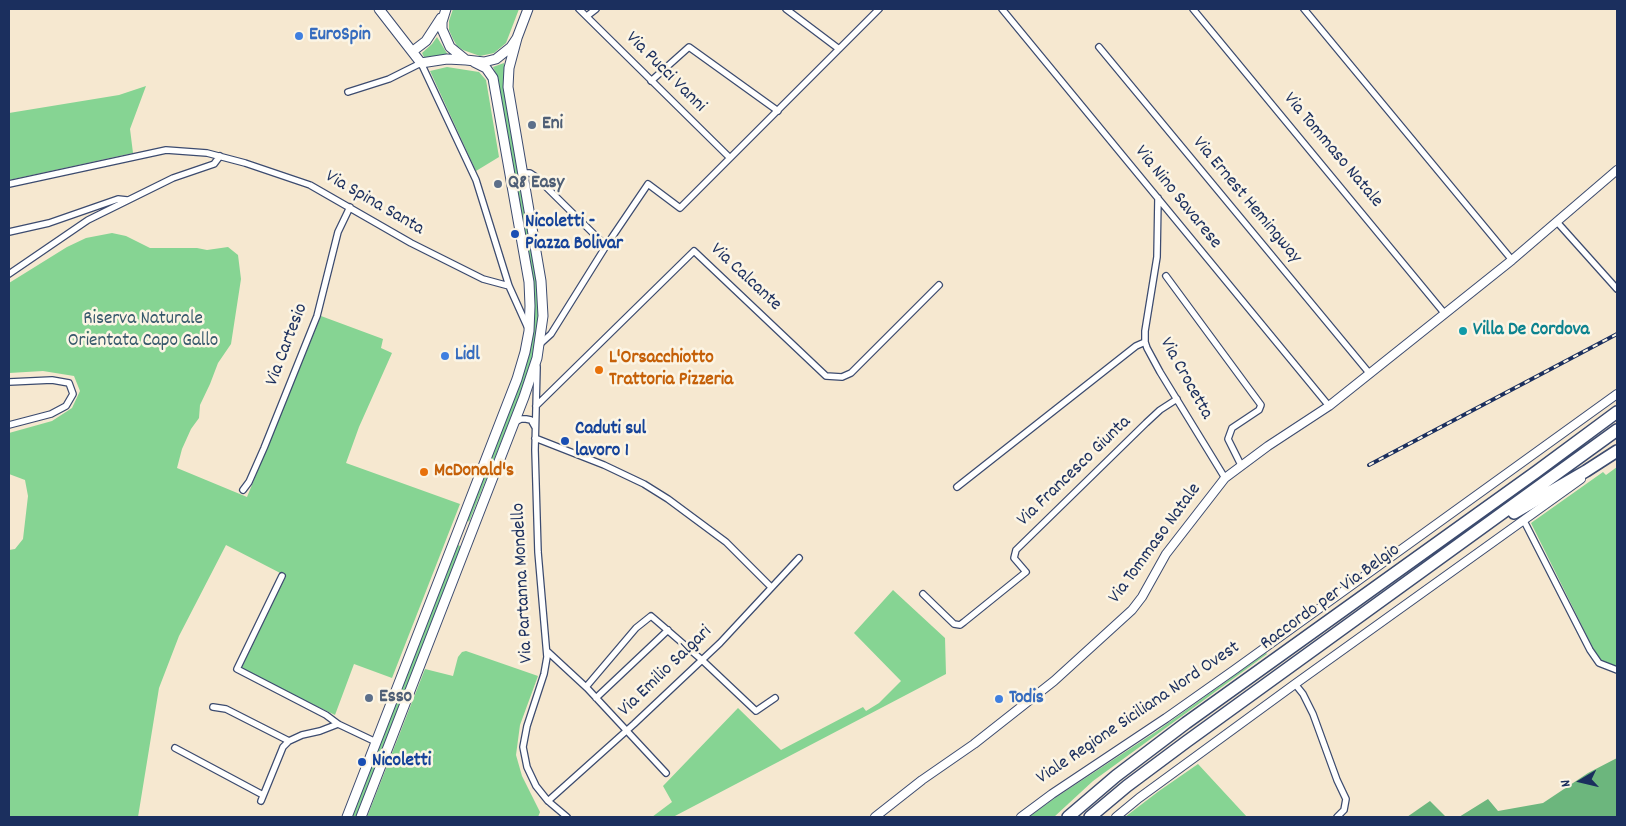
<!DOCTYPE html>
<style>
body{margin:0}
#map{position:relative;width:1626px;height:826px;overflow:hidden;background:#f6e8d0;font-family:Dekko,sans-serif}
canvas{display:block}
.frame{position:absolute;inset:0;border:10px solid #1b2f5e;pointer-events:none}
.north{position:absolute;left:1556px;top:756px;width:50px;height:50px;-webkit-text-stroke:4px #fcf5e5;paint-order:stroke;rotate:261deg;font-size:14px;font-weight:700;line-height:20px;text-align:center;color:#1b2f5e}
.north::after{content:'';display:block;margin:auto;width:18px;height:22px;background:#1b2f5e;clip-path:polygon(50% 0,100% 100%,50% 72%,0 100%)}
</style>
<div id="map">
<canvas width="1626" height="826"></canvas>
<div class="frame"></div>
<div class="north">N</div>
</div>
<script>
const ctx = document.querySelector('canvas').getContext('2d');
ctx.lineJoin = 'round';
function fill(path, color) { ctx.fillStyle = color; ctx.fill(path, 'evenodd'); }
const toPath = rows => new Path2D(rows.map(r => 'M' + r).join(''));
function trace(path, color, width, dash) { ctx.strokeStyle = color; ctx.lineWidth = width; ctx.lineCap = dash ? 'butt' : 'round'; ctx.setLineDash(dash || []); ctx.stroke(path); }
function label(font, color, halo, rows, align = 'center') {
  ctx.font = font + ' Dekko,sans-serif'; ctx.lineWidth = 5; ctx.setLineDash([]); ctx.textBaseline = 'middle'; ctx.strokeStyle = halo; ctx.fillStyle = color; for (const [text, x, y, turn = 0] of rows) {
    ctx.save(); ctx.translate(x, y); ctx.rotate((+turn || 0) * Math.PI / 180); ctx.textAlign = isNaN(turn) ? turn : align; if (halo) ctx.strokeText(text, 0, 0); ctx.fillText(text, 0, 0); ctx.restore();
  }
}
const green = toPath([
 [453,9,519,9,506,43,494,53,480,56,463,50,457,46,453,39,449,30,449,21],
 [437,37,448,55,425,59,422,53,432,44],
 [504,63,504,88,537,280,539,307,537,330,532,362,527,377,469,522,467,519,523,376,533,330,535,294,532,274,497,76,493,67],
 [447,67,479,72,486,80,499,157,476,171,430,71],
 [146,86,130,129,133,153,9,180,9,113,119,95],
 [112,233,126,236,150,248,197,248,207,250,228,247,238,255,241,279,231,344,218,363,210,384,200,405,199,418,191,429,182,449,177,468,247,497,321,316,383,339,381,348,392,353,359,427,346,463,460,504,392,678,354,664,335,715,241,669,286,576,226,545,179,636,159,688,138,817,9,817,9,550,15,549,23,539,28,496,25,480,9,474,9,433,52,421,72,408,80,391,74,376,43,371,9,373,9,283,67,247,86,238],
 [1617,467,1617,667,1602,661,1594,650,1531,523,1603,472,1606,475],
 [458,545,460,546,460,549,356,817,351,817],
 [893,590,945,638,946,674,673,817,652,817,672,802,663,786,738,708,781,750,863,707,866,711,879,703,901,681,854,633],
 [466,651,538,676,520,725,516,755,522,776,540,812,538,817,367,817,425,669,453,676,458,657,462,652],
 [1266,653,1267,654,1093,781,1054,817,1029,817,1055,798,1157,731],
 [1198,764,1247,817,1125,817,1159,791]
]);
const forest = toPath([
 [1617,758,1617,817,1459,817,1488,799,1498,811,1543,803,1588,773],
 [1430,801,1446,817,1407,817]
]);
const minor = toPath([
 [579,9,730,158],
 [786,9,839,49],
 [1002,9,1329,406],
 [1193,9,1445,314],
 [1304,9,1512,260],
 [587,16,596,9],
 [1099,47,1370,374],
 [651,81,689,47,778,111],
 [348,92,389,79,421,63,476,180,509,286,527,326],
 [523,173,530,173,536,177,606,246],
 [9,184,166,150,207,153,245,163,310,185,411,243,483,279,509,286],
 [1158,198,1157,257,1145,331,1145,342,1147,348,1160,372,1225,478],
 [1557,222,1617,289],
 [9,232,49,223,118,199,127,200],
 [9,274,88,220,173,178,214,164,220,156],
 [1166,276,1261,405,1259,410,1232,428,1228,439,1241,465],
 [540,344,551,334,606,246,648,184,680,208,879,9],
 [537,367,535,450,538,552,547,657,544,674,527,726,523,747,527,767,536,786,548,801,567,817],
 [9,382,52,380,69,383,73,394,66,406,51,414,9,425],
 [536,406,694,251,826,376,842,377,851,373,939,285],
 [515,422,521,419,526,419,531,420,535,427],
 [535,438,604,465,644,484,668,499,726,542,771,587],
 [957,487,1136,346,1145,342],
 [243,490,249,482,264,448,317,316,338,232,350,207],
 [1524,521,1590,650,1599,663,1617,670],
 [282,576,237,669,326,715,338,724,376,742],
 [923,594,954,624,960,625,964,622,1026,572,1014,558,1016,550,1146,423,1160,410,1177,399],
 [547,651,587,688,666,773],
 [1295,684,1303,694,1313,714,1337,780,1346,799,1344,810,1337,817],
 [586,687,636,628,651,616,702,660,756,711,775,698],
 [596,698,668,630],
 [213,707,226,709,289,741],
 [175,748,263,795],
 [261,801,283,747,289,741,302,735,320,731,338,724],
 [548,801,634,724,720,643,799,558]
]);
const tertiary = toPath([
 [875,817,922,780,974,744,1054,681,1132,610,1142,597,1166,554,1225,478,1268,446,1329,406,1512,260,1617,170],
 [1021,817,1052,794,1166,718,1234,670,1617,394],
 [1116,817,1139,798,1295,684,1581,479]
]);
const secondary = toPath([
 [379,9,421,63,447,59,466,60],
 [446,9,442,22,442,29,450,47,466,60,484,62,496,59,511,47,517,38,528,9],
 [413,51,426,41,441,18],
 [347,817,517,379,525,352,529,331,530,306,529,282,494,84,493,78,486,68,474,62],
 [361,817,524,397,537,358,543,316,541,281,508,87,509,68,517,38]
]);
const motorway = toPath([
 [1514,513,1586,471,1617,451],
 [1068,817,1116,776,1186,723,1536,472,1617,412],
 [1090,817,1127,786,1186,742,1617,430]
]);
const rail = toPath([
 [1369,465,1617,334]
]);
const markers = [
 [299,36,5,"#3f7fe0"],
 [532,125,5,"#5c6f8a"],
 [498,184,5,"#5c6f8a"],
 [515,234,5,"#1a4fb4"],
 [1463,331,5,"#0f9aa8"],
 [445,356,5,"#3f7fe0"],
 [599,370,5,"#e8710a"],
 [565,441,5,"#1a4fb4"],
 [424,472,5,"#e8710a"],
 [369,698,5,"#5c6f8a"],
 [999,699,5,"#3f7fe0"],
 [362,762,5,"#1a4fb4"]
];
const shopNames = [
 ["EuroSpin",309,36],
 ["Lidl",455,356],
 ["Todis",1009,699]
];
const streetNames = [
 ["Via Pucci Vanni",665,73,45],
 ["Via Tommaso Natale",1332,151,50],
 ["Via Nino Savarese",1177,198,51],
 ["Via Ernest Hemingway",1246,201,50],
 ["Via Spina Santa",374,204,30],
 ["Via Calcante",745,278,43],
 ["Via Cartesio",288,345,-69],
 ["Via Crocetta",1185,379,61],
 ["Via Francesco Giunta",1075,472,-44],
 ["Via Tommaso Natale",1156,544,-54],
 ["Via Partanna Mondello",524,583,-93],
 ["Raccordo per Via Belgio",1331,598,-36],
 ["Via Emilio Salgari",666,672,-44],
 ["Viale Regione Siciliana Nord Ovest",1139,714,-34]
];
const serviceNames = [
 ["Eni",542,125],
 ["Q8 Easy",508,184],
 ["Esso",379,698]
];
const transitNames = [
 ["Nicoletti -",525,223],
 ["Piazza Bolivar",525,245],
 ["Caduti sul",575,430],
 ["lavoro 1",575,452],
 ["Nicoletti",372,762]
];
const parkNames = [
 ["Riserva Naturale",143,320],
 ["Orientata Capo Gallo",143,342]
];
const cultureNames = [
 ["Villa De Cordova",1473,331]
];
const foodNames = [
 ["L'Orsacchiotto",609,359],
 ["Trattoria Pizzeria",609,381],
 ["McDonald's",434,472]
];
fill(green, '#86d493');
fill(forest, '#6cb67d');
trace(minor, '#3c4b6f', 8);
trace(tertiary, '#3c4b6f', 10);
trace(secondary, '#3c4b6f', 11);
trace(motorway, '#3c4b6f', 14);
trace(minor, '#fff', 5.5);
trace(tertiary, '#fff', 8);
trace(secondary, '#fff', 9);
trace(motorway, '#fff', 11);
trace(rail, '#1b2f5e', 4);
trace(rail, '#fcf5e5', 2, [5.5]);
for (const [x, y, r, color] of markers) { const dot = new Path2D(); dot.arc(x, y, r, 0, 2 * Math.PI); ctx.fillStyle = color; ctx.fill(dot); trace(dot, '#fcf5e5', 2); }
label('bold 19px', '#366cbe', '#fcf5e5', shopNames, 'left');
label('19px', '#1b2f5e', '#fcf5e5', streetNames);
label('bold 19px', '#4e5e75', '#fcf5e5', serviceNames, 'left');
label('bold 19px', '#164399', '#fcf5e5', transitNames, 'left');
label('19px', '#36586b', '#fcf5e5', parkNames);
label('bold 19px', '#0d838f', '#fcf5e5', cultureNames, 'left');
label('bold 19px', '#c56008', '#fcf5e5', foodNames, 'left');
</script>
